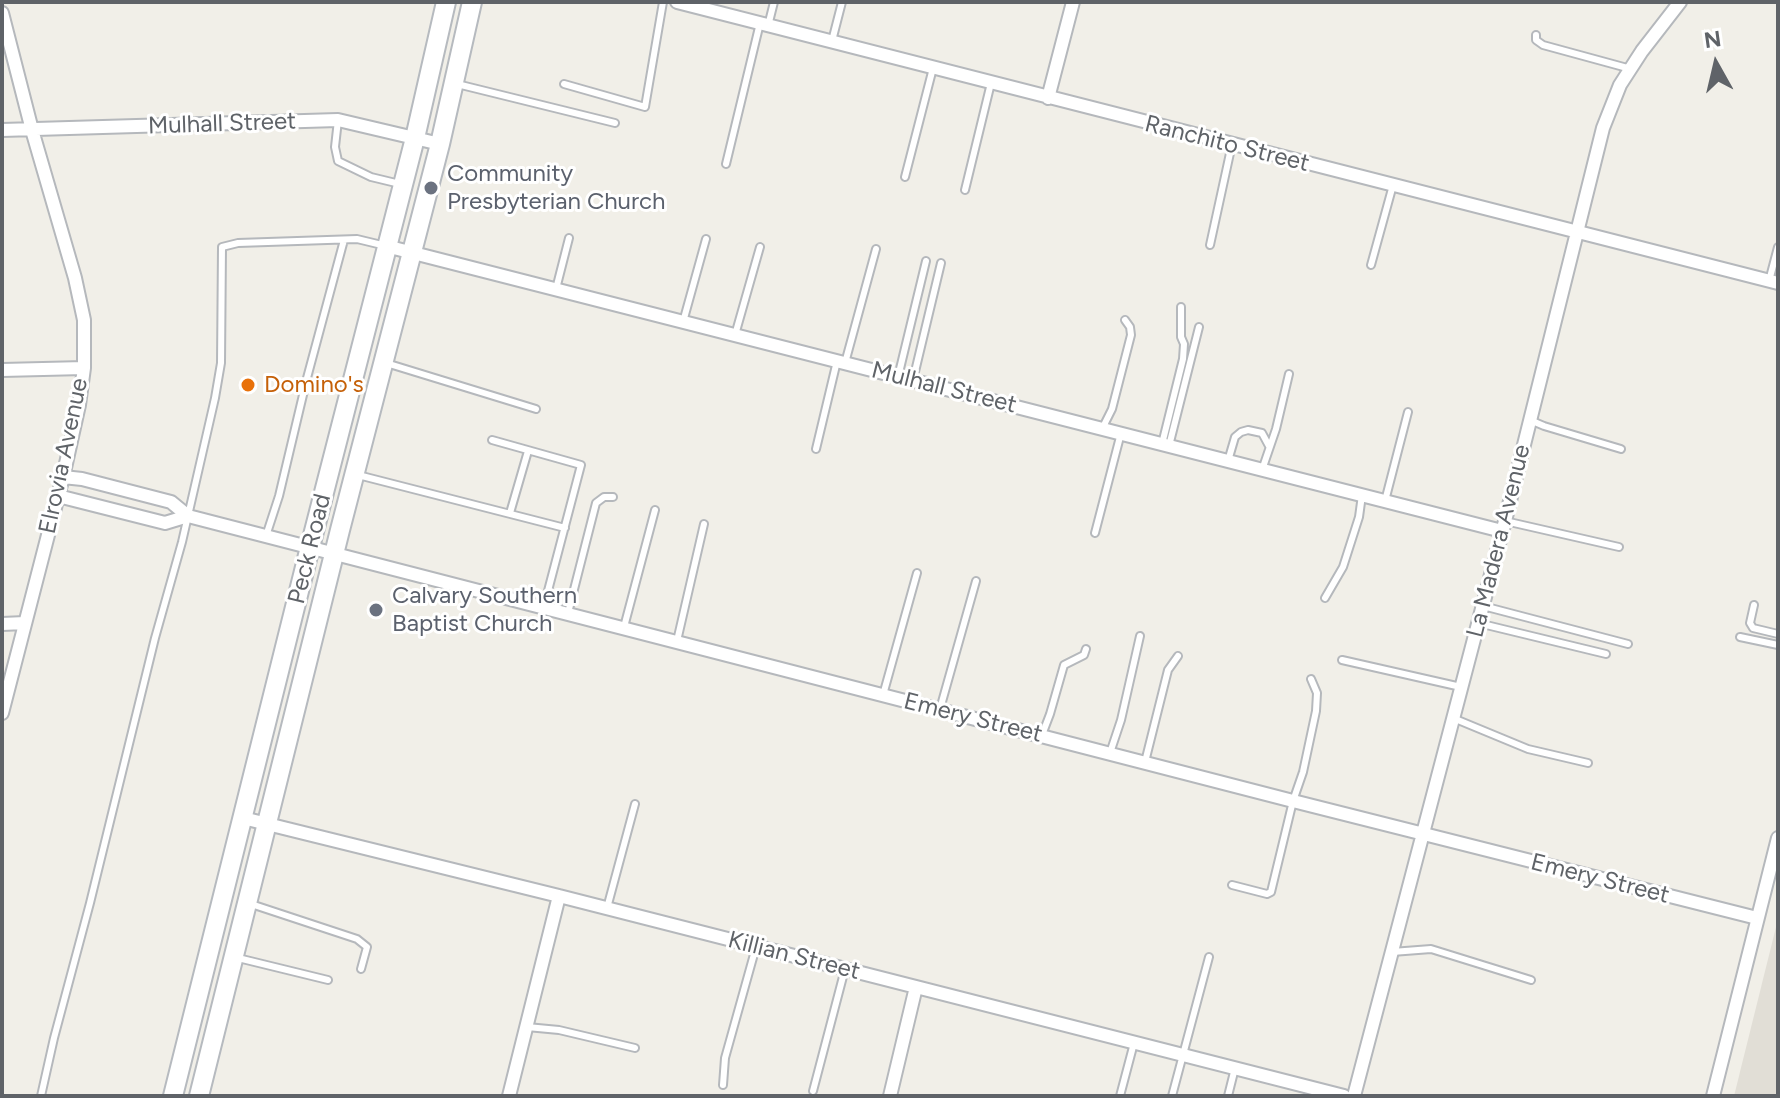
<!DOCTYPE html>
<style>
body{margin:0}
#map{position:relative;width:1780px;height:1098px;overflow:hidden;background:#f1efe8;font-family:Figtree,sans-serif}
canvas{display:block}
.frame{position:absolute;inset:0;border:4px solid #5f6368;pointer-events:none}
.north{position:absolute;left:1676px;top:24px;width:80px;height:80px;-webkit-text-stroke:6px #fff;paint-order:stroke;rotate:352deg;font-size:22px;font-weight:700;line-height:32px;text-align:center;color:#5f6368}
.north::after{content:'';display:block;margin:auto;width:28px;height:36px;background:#5f6368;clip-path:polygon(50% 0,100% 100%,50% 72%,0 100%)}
</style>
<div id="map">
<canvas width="1780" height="1098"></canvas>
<div class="frame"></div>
<div class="north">N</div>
</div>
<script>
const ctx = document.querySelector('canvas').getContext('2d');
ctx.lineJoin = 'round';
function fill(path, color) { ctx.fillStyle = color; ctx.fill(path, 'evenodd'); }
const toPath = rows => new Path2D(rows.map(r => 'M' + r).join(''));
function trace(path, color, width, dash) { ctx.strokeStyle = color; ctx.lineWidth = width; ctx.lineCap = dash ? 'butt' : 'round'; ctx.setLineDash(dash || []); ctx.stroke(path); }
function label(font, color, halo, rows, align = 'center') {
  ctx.font = font + ' Figtree,sans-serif'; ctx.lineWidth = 6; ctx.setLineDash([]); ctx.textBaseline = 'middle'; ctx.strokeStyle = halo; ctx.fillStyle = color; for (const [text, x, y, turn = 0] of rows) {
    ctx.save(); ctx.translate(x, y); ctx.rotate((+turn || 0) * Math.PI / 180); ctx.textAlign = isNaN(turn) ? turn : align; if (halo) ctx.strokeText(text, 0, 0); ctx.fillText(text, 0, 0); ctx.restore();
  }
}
const education = toPath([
 [1778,919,1778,1096,1734,1096]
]);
const lane = toPath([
 [768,26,774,2],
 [1536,35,1536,40,1543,45,1631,69],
 [832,41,842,2],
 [457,84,615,123],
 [564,84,645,107,663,2],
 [338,120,335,147,338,161,371,177,400,184],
 [726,164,760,23],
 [905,177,933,68],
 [965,190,991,83],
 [1210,245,1232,144],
 [1371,265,1393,185],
 [1769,281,1778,247],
 [556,289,569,238],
 [683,322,706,239],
 [735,335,760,247],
 [386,363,536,409],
 [845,363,876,249],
 [898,377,926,261],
 [913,380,941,263],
 [1530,420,1544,426,1621,449],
 [1102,429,1112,409,1131,335,1130,327,1125,320],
 [492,440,581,465,544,606],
 [1162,444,1183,359,1184,344,1181,337,1181,307],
 [1169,446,1199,327],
 [816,449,837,361],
 [1228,461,1235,437,1241,432,1248,430,1262,433,1269,446],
 [1262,470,1276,429,1289,374],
 [358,475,565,528],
 [1385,501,1408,412],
 [510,513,528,451],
 [1505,521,1619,547],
 [1095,533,1121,433],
 [266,536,279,496,307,378,344,240],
 [1325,598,1343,567,1359,517,1362,495],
 [1754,605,1750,623,1753,628,1778,634],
 [1483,606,1628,644],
 [568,613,596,503,604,497,613,497],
 [1478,623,1606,654],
 [624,627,655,510],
 [1740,637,1778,645],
 [677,641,704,524],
 [1342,660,1461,687],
 [883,695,917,573],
 [940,709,976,581],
 [1453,718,1528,749,1588,763],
 [1042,735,1050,714,1064,665,1084,655,1086,649],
 [1110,753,1121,720,1140,636],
 [1145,762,1168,670,1178,656],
 [1232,885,1267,894,1271,892,1293,801,1303,772,1316,711,1317,693,1311,679],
 [251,904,357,939,367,947,361,969],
 [607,908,635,804],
 [1392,952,1431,949,1531,980],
 [238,958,328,980],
 [527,1027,559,1030,635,1048],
 [723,1085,725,1058,756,947],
 [813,1091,845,969],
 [41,1096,54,1038,90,903,155,638,182,542,215,398,221,363,222,247,238,243,357,239,386,246],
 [1120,1096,1134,1043],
 [1172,1096,1209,957],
 [1228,1096,1235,1068]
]);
const street = toPath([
 [677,2,1778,283],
 [2,13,32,130,75,278,84,320,84,368,79,405,63,477,2,713],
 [1048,98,1073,2],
 [2,130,338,120,440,144],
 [386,246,1502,531],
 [2,370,84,368],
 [63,477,82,479,171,502,188,516,1293,801,1757,918],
 [58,496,165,523,188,516],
 [2,624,25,623],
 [243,818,559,896,1344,1096],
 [509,1096,559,896],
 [890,1096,916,987],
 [1354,1096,1505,521,1603,128,1620,85,1642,51,1680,2],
 [1713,1096,1778,838]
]);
const secondary = toPath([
 [173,1096,310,547,415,138,446,2],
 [199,1096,340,530,440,144,472,2]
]);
const markers = [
 [431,188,8,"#6b7280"],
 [248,385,8,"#e8710a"],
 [376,610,8,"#6b7280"]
];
const streetNames = [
 ["Mulhall Street",222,124,-2],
 ["Ranchito Street",1227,144,14],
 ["Mulhall Street",944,388,14],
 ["Elrovia Avenue",64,456,-78],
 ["La Madera Avenue",1499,541,-76],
 ["Peck Road",310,549,-76],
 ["Emery Street",973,718,14],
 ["Emery Street",1600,879,14],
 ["Killian Street",794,956,14]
];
const worshipNames = [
 ["Community",447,174],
 ["Presbyterian Church",447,202],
 ["Calvary Southern",392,596],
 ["Baptist Church",392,624]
];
const foodNames = [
 ["Domino's",264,385]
];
fill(education, '#e1ded6');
trace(lane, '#b5b8bc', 10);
trace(street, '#b5b8bc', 16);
trace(secondary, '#b6babf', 22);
trace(lane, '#fff', 6);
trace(street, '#fff', 12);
trace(secondary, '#fff', 18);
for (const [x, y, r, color] of markers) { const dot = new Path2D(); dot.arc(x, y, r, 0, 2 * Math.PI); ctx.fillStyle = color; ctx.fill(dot); trace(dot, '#fff', 3); }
label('24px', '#5f6368', '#fff', streetNames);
label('24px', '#5b616d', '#fff', worshipNames, 'left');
label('24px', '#c56008', '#fff', foodNames, 'left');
</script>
